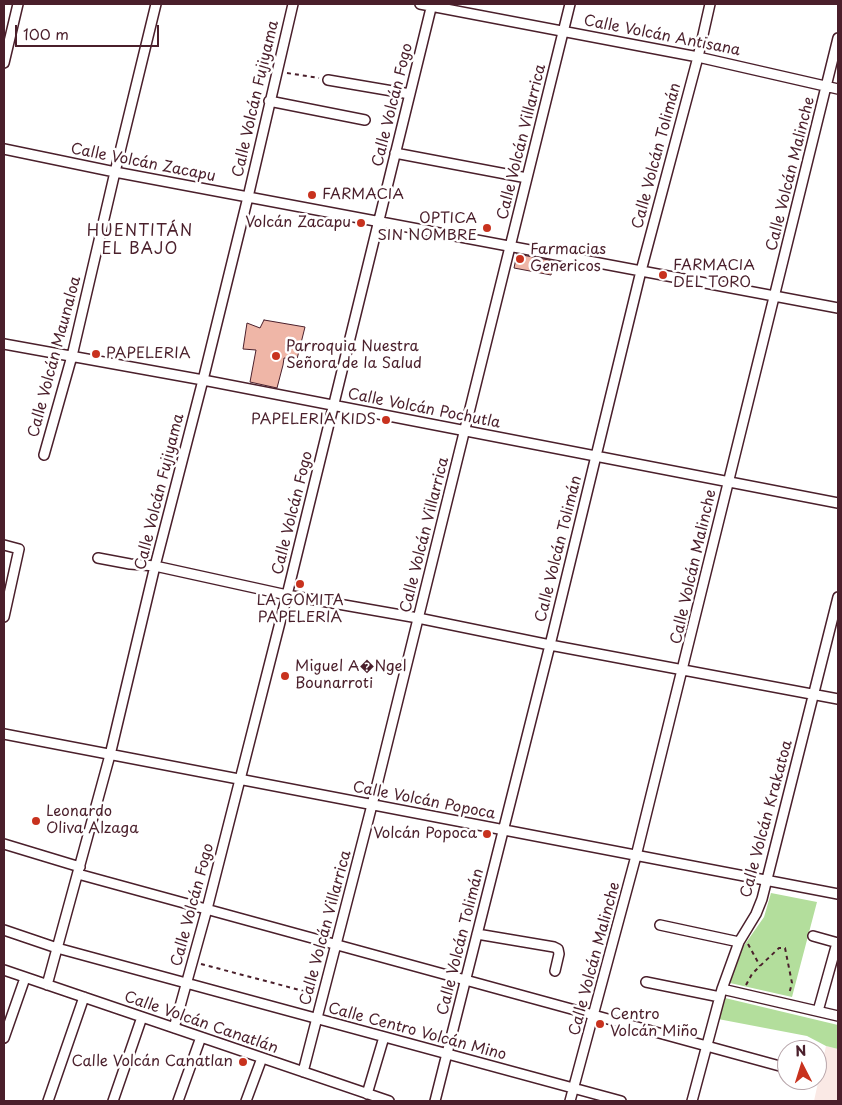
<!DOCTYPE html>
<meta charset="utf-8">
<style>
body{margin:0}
#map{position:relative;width:842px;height:1105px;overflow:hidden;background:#fff;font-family:"Playpen Sans",sans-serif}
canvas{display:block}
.frame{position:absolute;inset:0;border:5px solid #4a1f2b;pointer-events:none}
.north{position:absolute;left:777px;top:1040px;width:50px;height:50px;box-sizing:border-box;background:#fff;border:1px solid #b7a5aa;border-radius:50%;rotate:355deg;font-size:14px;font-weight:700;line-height:20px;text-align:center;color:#4a1f2b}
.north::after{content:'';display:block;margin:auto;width:18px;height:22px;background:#c8321e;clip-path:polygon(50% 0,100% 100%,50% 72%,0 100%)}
.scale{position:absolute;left:15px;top:25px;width:144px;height:22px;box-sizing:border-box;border:2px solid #4a1f2b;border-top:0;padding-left:6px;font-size:15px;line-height:18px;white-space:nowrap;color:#4a1f2b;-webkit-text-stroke:4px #fff;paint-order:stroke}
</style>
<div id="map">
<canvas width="842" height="1105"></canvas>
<div class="frame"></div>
<div class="north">N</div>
<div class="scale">100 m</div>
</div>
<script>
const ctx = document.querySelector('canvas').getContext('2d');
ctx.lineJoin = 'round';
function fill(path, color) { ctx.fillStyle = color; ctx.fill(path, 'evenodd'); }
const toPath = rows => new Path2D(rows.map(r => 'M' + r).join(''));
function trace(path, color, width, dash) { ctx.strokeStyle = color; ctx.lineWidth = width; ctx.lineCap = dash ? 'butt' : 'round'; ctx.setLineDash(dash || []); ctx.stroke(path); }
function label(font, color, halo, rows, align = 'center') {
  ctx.font = font + ' "Playpen Sans",sans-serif'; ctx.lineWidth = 5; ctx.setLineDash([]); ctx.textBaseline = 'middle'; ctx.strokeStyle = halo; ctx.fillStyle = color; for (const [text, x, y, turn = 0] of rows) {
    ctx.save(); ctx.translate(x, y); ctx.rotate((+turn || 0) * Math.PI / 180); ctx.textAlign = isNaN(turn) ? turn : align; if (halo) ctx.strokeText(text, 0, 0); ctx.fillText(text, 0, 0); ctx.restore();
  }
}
const built = toPath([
 [826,1046,838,1049,838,1101,814,1101]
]);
const green = toPath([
 [771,893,817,902,792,997,730,983,743,947,764,917],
 [725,998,838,1025,838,1049,826,1046,807,1036,718,1019]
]);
const building = toPath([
 [517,254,554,261,551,275,514,268,517,254],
 [264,320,305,327,297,359,284,358,283,365,277,388,250,382,256,350,243,349,247,323,260,328,264,320]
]);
const path = toPath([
 [287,73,319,78],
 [748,944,760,966],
 [201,964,315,994],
 [746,985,752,974,760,966,779,948,785,948,792,983,789,994]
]);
const street = toPath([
 [420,4,698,57,838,89],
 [4,63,18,4],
 [328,80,410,94],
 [269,101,365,120],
 [4,149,115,172,838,308],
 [395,153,527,178],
 [4,344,203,380,838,503],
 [44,455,72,356,115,172,156,4],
 [4,545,19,549,4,617],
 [98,558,130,564,155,566,287,595,418,618,550,645,838,699],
 [4,734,838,894],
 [4,844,80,867],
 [78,874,787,1068],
 [660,925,739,942],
 [4,930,57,948,621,1101],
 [477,934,554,947,558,949,559,954,555,971],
 [813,936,838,943],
 [4,970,389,1101],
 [646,982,720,997],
 [47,985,110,755,155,566,203,380,248,197,293,4],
 [722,989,838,1016],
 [818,1011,837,943],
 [174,1028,207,909,287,595,432,4],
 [4,1038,25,978],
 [303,1072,372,805,570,4],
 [367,1094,384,1037],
 [48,1101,84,997],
 [113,1101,142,1017],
 [178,1101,201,1037],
 [246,1101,262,1058],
 [435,1101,550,645,641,271,698,57,710,4],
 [570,1101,636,856,838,38],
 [692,1101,722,989,739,942,756,914,762,899,838,597]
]);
const markers = [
 [312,195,5,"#c8321e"],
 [361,223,5,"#c8321e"],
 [487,228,5,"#c8321e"],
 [520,259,5,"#c8321e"],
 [663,275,5,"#c8321e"],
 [96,354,5,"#c8321e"],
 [276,356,5,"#c8321e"],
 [386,420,5,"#c8321e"],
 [300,584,5,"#c8321e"],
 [285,676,5,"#c8321e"],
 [36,821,5,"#c8321e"],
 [487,834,5,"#c8321e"],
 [600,1024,5,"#c8321e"],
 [243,1062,5,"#c8321e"]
];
const streetNames = [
 ["Calle Volcán Antisana",662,36,11],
 ["Calle Volcán Fujiyama",256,99,-77],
 ["Calle Volcán Fogo",393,105,-76],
 ["Calle Volcán Villarrica",522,142,-76],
 ["Calle Volcán Tolimán",657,156,-75],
 ["Calle Volcán Zacapu",143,163,11],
 ["Calle Volcán Malinche",791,174,-76],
 ["Calle Volcán Maunaloa",55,357,-75],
 ["Calle Volcán Pochutla",424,409,11],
 ["Calle Volcán Fujiyama",160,492,-76],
 ["Calle Volcán Fogo",293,513,-76],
 ["Calle Volcán Villarrica",425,535,-76],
 ["Calle Volcán Tolimán",559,549,-76],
 ["Calle Volcán Malinche",694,567,-77],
 ["Calle Volcán Popoca",424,801,11],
 ["Calle Volcán Krakatoa",767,819,-75],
 ["Calle Volcán Fogo",193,905,-75],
 ["Calle Volcán Villarrica",326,928,-75],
 ["Calle Volcán Tolimán",461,942,-76],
 ["Calle Volcán Malinche",595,959,-75],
 ["Calle Volcán Canatlán",201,1023,19],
 ["Calle Centro Volcán Mino",417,1032,15]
];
const poiNames = [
 ["FARMACIA",322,195],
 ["OPTICA",477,219,"right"],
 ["SIN NOMBRE",477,236,"right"],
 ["Volcán Zacapu",351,223,"right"],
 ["Farmacias",530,250],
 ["Genericos",530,267],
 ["FARMACIA",673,266],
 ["DEL TORO",673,283],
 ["Parroquia Nuestra",286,347],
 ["Señora de la Salud",286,364],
 ["PAPELERIA",106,354],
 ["PAPELERIA KIDS",376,420,"right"],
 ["LA GOMITA",300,601,"center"],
 ["PAPELERIA",300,618,"center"],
 ["Miguel A�Ngel",295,667],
 ["Bounarroti",295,684],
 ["Leonardo",46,812],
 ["Oliva Alzaga",46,829],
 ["Volcán Popoca",477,834,"right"],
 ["Centro",610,1015],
 ["Volcán Miño",610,1032],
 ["Calle Volcán Canatlan",233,1062,"right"]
];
const neighbourhoodNames = [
 ["HUENTITÁN",140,232],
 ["EL BAJO",140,250]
];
fill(built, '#fae9e5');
fill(green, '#b3de9c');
fill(building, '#efb6a7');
trace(building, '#4a1f2b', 1);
trace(street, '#4a1f2b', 12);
trace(path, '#4a1f2b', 2, [4, 4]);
trace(street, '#fff', 9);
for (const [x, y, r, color] of markers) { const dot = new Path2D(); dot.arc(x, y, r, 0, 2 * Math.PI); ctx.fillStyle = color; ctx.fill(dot); trace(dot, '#fff', 2); }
label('15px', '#4a1f2b', '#fff', streetNames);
label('15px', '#4a1f2b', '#fff', poiNames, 'left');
ctx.letterSpacing = '1px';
label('16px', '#4a1f2b', '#fff', neighbourhoodNames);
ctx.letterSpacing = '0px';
</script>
